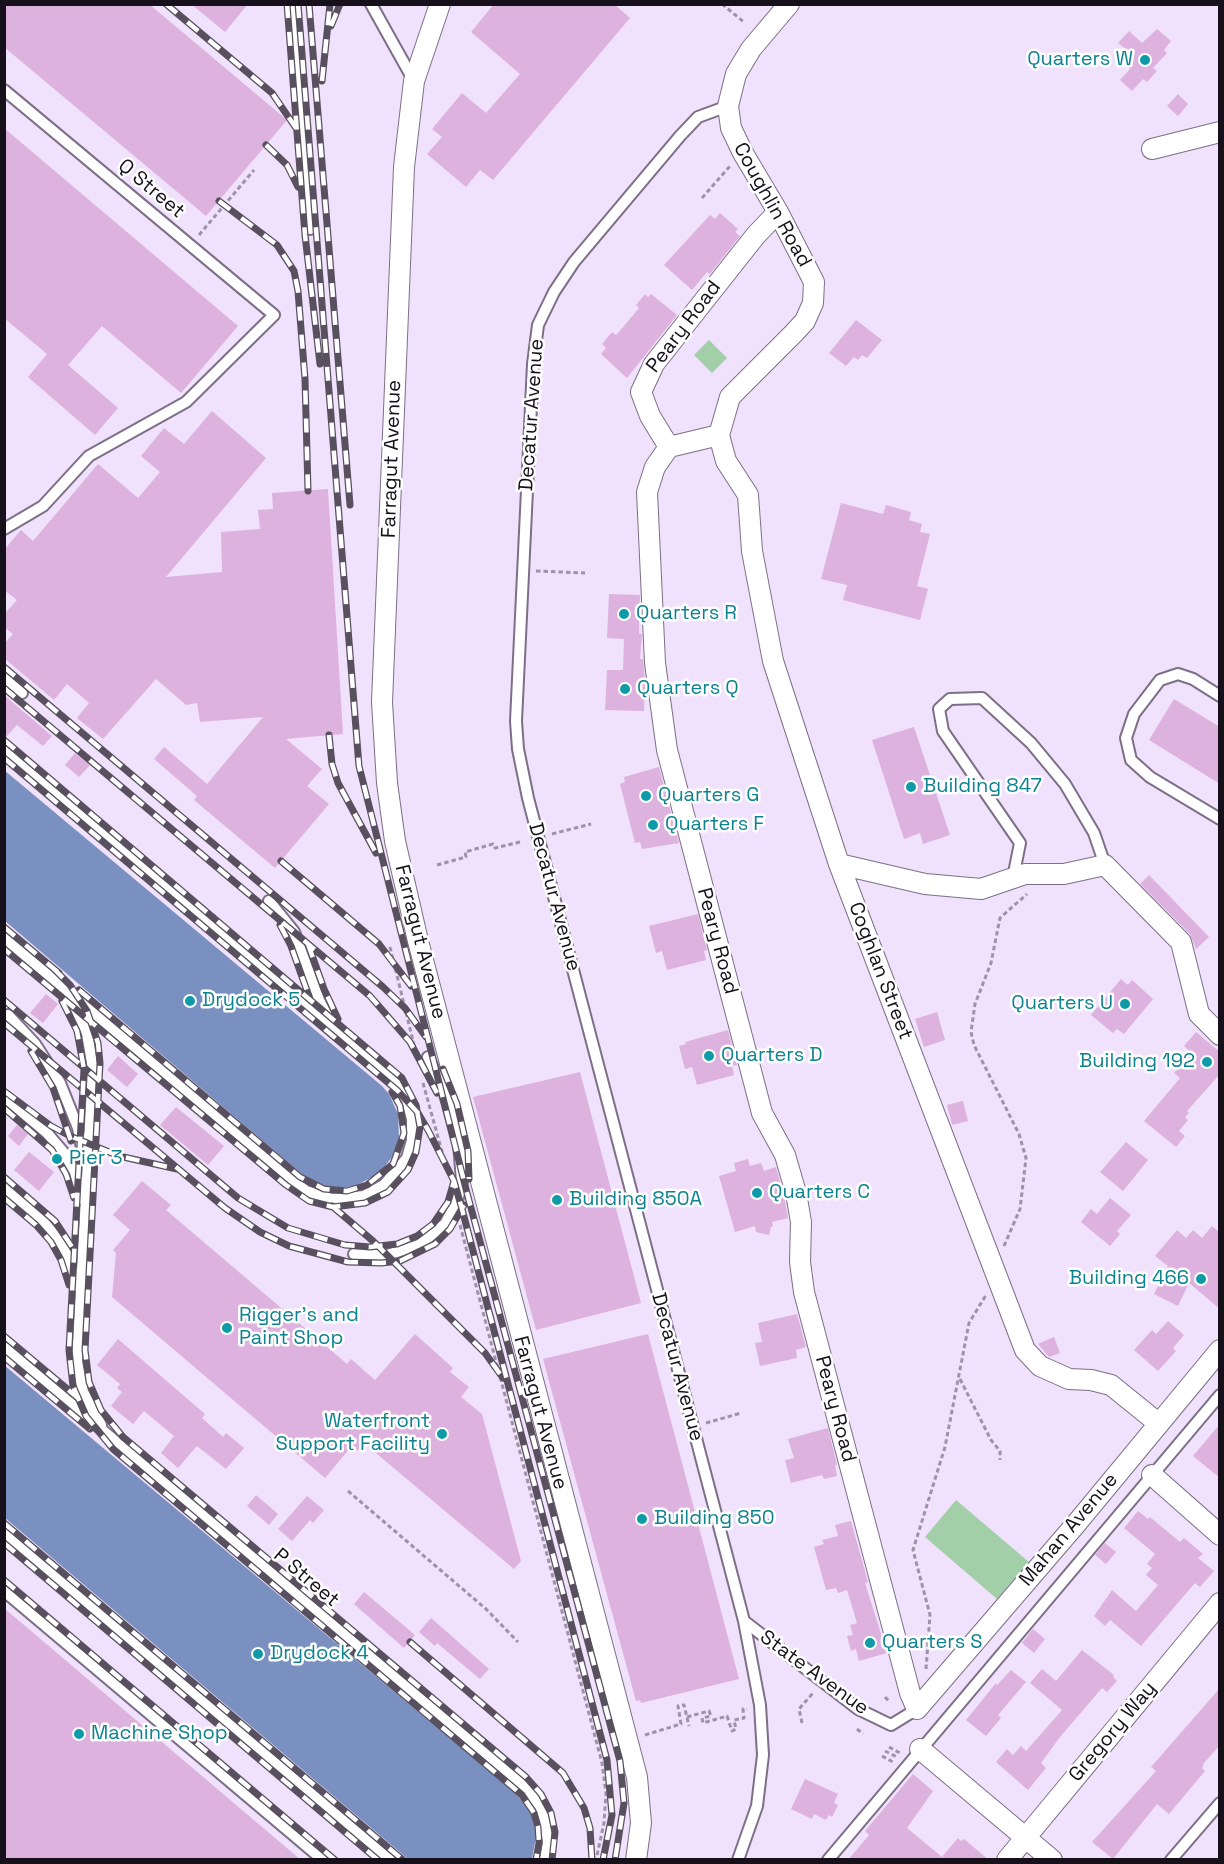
<!DOCTYPE html>
<style>
body{margin:0}
#map{position:relative;width:1224px;height:1864px;overflow:hidden;background:#f0e1fc;font-family:"Space Grotesk",sans-serif}
canvas{display:block}
.frame{position:absolute;inset:0;border:6px solid #151019;pointer-events:none}
</style>
<div id="map">
<canvas width="1224" height="1864"></canvas>
<div class="frame"></div>
</div>
<script>
const ctx = document.querySelector('canvas').getContext('2d');
ctx.lineJoin = 'round';
function fill(path, color) { ctx.fillStyle = color; ctx.fill(path, 'evenodd'); }
const toPath = rows => new Path2D(rows.map(r => 'M' + r).join(''));
function trace(path, color, width, dash) { ctx.strokeStyle = color; ctx.lineWidth = width; ctx.lineCap = dash ? 'butt' : 'round'; ctx.setLineDash(dash || []); ctx.stroke(path); }
function label(font, color, halo, rows, align = 'center') {
  ctx.font = font + ' "Space Grotesk",sans-serif'; ctx.lineWidth = 5; ctx.setLineDash([]); ctx.textBaseline = 'middle'; ctx.strokeStyle = halo; ctx.fillStyle = color; for (const [text, x, y, turn = 0] of rows) {
    ctx.save(); ctx.translate(x, y); ctx.rotate((+turn || 0) * Math.PI / 180); ctx.textAlign = isNaN(turn) ? turn : align; if (halo) ctx.strokeText(text, 0, 0); ctx.fillText(text, 0, 0); ctx.restore();
  }
}
const green = toPath([
 [709,340,727,358,712,373,694,355],
 [956,1500,1029,1562,997,1599,925,1537]
]);
const water = toPath([
 [4,770,382,1086,389,1094,398,1114,399,1138,392,1157,380,1173,355,1186,342,1188,328,1187,304,1176,5,921],
 [4,1365,513,1791,527,1806,534,1820,536,1837,532,1859,408,1859,5,1518]
]);
const pier = toPath([
 [5,992,148,1114,42,1237,4,1205]
]);
const building = toPath([
 [4,4,149,4,287,120,206,216,4,47],
 [191,4,248,4,225,32],
 [494,4,614,4,630,18,493,180,480,170,466,187,427,154,442,137,432,129,462,93,486,113,520,74,471,32],
 [1157,29,1171,41,1164,50,1167,53,1153,68,1157,71,1147,82,1143,79,1132,91,1120,80,1130,69,1125,64,1133,55,1118,43,1129,31,1142,43],
 [1178,94,1188,104,1178,116,1167,106],
 [4,128,238,326,181,393,102,326,68,365,118,408,95,435,28,377,47,354,4,318],
 [720,213,738,229,735,232,740,236,710,274,707,272,692,290,664,265,710,215,715,219],
 [645,294,648,297,651,294,677,315,627,378,601,354,606,348,602,344,612,332,616,335,618,333,639,308,636,305],
 [856,320,882,340,867,358,862,355,858,360,854,357,846,366,829,353],
 [212,411,266,458,166,577,222,572,221,532,260,529,258,510,273,509,272,493,328,489,343,734,286,739,322,769,307,786,329,804,275,868,194,800,197,796,154,759,164,747,207,784,263,717,200,722,197,703,186,705,156,679,103,739,77,718,89,703,67,684,54,700,4,658,4,644,13,634,4,627,4,614,17,600,4,590,4,550,21,530,33,541,98,464,138,498,160,472,141,456,164,428,184,444],
 [841,503,883,514,886,505,911,512,909,520,922,524,920,532,930,534,917,586,928,589,920,620,843,600,847,585,821,579],
 [609,594,640,595,639,634,642,634,640,659,643,659,645,681,644,711,605,710,607,670,623,670,624,639,607,638],
 [4,695,52,736,43,746,17,725,4,739],
 [1174,699,1220,727,1220,784,1149,740],
 [914,727,950,835,923,844,920,833,904,839,872,740],
 [75,753,90,765,79,777,65,765],
 [659,767,679,843,642,849,640,842,635,843,620,784,625,782,624,777],
 [1149,875,1209,937,1196,949,1190,934,1140,884],
 [698,914,707,950,704,951,706,960,667,970,662,951,656,953,649,926],
 [1121,979,1128,985,1132,980,1153,999,1124,1034,1117,1029,1113,1033,1091,1015],
 [46,994,58,1004,43,1023,30,1013],
 [937,1012,945,1040,924,1047,915,1019],
 [728,1030,737,1065,732,1066,734,1075,697,1085,692,1067,685,1069,679,1046,686,1044,685,1042],
 [1196,1032,1220,1052,1220,1074,1187,1111,1189,1113,1185,1117,1188,1120,1179,1131,1185,1136,1176,1147,1144,1121,1180,1078,1174,1073,1192,1053,1184,1046],
 [118,1056,138,1074,127,1087,107,1070],
 [580,1072,641,1303,536,1330,473,1097],
 [963,1101,968,1121,952,1125,947,1105],
 [176,1107,224,1146,208,1165,160,1125],
 [17,1125,28,1134,19,1146,8,1136],
 [1126,1142,1148,1160,1123,1191,1100,1172],
 [29,1152,54,1172,39,1191,14,1170],
 [748,1159,750,1166,761,1163,764,1171,776,1167,784,1196,788,1218,772,1222,773,1226,771,1227,769,1235,756,1232,755,1226,735,1232,719,1176,736,1171,734,1163],
 [142,1181,171,1205,166,1210,347,1364,351,1359,375,1380,415,1334,453,1368,450,1372,469,1387,461,1397,482,1414,521,1561,514,1569,364,1443,357,1451,351,1447,325,1478,112,1297,116,1253,113,1250,130,1230,113,1215],
 [1110,1198,1131,1215,1117,1231,1120,1234,1110,1246,1081,1222,1091,1209,1097,1214],
 [1212,1226,1220,1233,1220,1309,1189,1283,1178,1306,1154,1294,1168,1266,1155,1256,1177,1230,1186,1238,1193,1230,1202,1238],
 [797,1314,806,1347,796,1350,797,1358,760,1366,755,1343,762,1342,758,1323],
 [1168,1321,1184,1335,1173,1348,1176,1351,1158,1371,1134,1350,1152,1330,1156,1334],
 [648,1334,739,1679,641,1703,640,1700,636,1701,543,1359],
 [1054,1337,1060,1353,1049,1357,1038,1344],
 [118,1339,205,1414,202,1418,223,1437,226,1433,244,1448,226,1469,197,1446,178,1468,161,1453,174,1436,144,1411,133,1424,111,1406,122,1392,117,1388,120,1384,97,1365],
 [1220,1424,1220,1478,1193,1456],
 [828,1428,837,1465,835,1465,837,1476,824,1479,822,1475,791,1483,785,1460,794,1458,788,1439],
 [256,1495,278,1514,269,1525,247,1506],
 [307,1496,324,1510,313,1523,310,1520,292,1541,278,1529],
 [1138,1511,1148,1519,1150,1517,1180,1542,1184,1538,1203,1554,1198,1558,1214,1571,1200,1587,1195,1583,1141,1646,1110,1620,1105,1626,1094,1616,1112,1590,1136,1611,1158,1585,1146,1575,1152,1568,1147,1564,1155,1554,1124,1528],
 [851,1521,868,1582,865,1583,887,1653,859,1661,856,1649,851,1651,847,1636,853,1635,850,1625,857,1623,847,1590,838,1593,836,1588,826,1590,814,1547,824,1544,822,1540,838,1536,835,1525],
 [1105,1543,1116,1552,1106,1564,1095,1555],
 [364,1592,415,1635,404,1648,354,1604],
 [4,1608,301,1860,4,1860],
 [431,1618,489,1669,480,1679,437,1643,435,1646,419,1632],
 [1033,1629,1045,1639,1034,1653,1022,1643],
 [1082,1650,1114,1675,1113,1677,1117,1681,1107,1692,1102,1688,1060,1737,1041,1763,1046,1768,1028,1790,996,1762,1007,1749,1013,1755,1021,1746,1026,1751,1062,1710,1030,1683,1042,1669,1056,1681],
 [1011,1670,1026,1682,998,1715,1001,1718,986,1736,966,1720,996,1683,997,1685],
 [1220,1688,1220,1745,1204,1763,1202,1768,1205,1771,1169,1814,1157,1804,1113,1859,1092,1842,1156,1771,1151,1767],
 [913,1774,933,1791,907,1828,942,1857,958,1838,961,1841,964,1839,989,1860,848,1860,869,1835,865,1831],
 [805,1779,838,1794,834,1803,838,1805,832,1817,829,1815,826,1820,814,1814,812,1819,791,1809]
]);
const path = toPath([
 [722,4,745,23],
 [702,198,730,166],
 [199,235,254,170],
 [536,571,585,573],
 [552,834,591,824],
 [437,865,466,857,465,852,493,844,495,848,520,842],
 [390,947,416,1053],
 [423,1083,446,1166],
 [460,1225,602,1763,606,1793,604,1823,596,1860],
 [1004,1246,1020,1209,1026,1158,1019,1134,974,1045,971,1032,975,1004,991,963,1000,918,1027,894],
 [960,1379,991,1440,1000,1451,1000,1460],
 [706,1423,741,1413],
 [348,1491,486,1609,518,1642],
 [769,1519,770,1523],
 [926,1669,930,1615,913,1550,945,1447,969,1323,986,1295],
 [885,1697,889,1701],
 [687,1717,709,1711,711,1716,702,1718,703,1723,727,1716,732,1731,736,1729,734,1720,744,1718,743,1709,747,1709],
 [802,1723,799,1709,813,1693],
 [857,1729,863,1734],
 [645,1735,681,1724,678,1706,684,1705,689,1726],
 [889,1747,900,1753],
 [885,1751,897,1757],
 [882,1756,893,1762]
]);
const service = toPath([
 [292,4,310,229],
 [371,4,414,81],
 [4,90,274,315,186,402,89,456,43,506,4,529],
 [728,106,698,117,680,136,574,262,554,292,538,325,533,364,516,721,518,749,528,798,744,1621,760,1705,763,1755,757,1806,738,1860],
 [4,678,22,693],
 [1220,696,1193,679,1178,674,1160,680,1134,714,1126,738,1131,760,1150,777,1220,819],
 [4,751,393,1079,407,1100,412,1119,412,1140,407,1158,384,1185,364,1196,332,1199,306,1191,4,938],
 [1013,878,1020,843,943,731,939,709,950,699,982,698,1031,743,1065,784,1094,833,1105,865],
 [269,901,294,932,319,1000,331,1023],
 [72,1000,87,1033,93,1069,77,1362,83,1392,101,1425],
 [8,1015,35,1044,60,1083,78,1128,84,1158],
 [4,1097,47,1133,64,1153,75,1172,82,1199],
 [4,1187,42,1220,60,1242,69,1258,76,1286],
 [354,1254,387,1255,419,1245,445,1224,457,1201,462,1181,459,1144,445,1094,428,1057],
 [4,1347,523,1785,540,1806,544,1818,548,1842,545,1860],
 [4,1533,390,1860],
 [4,1591,323,1860],
 [744,1621,858,1709,891,1725,917,1709],
 [828,1860,1220,1395],
 [1171,1860,1220,1803]
]);
const minor = toPath([
 [440,4,414,81,404,167,382,702,387,783,395,841,418,941,637,1777,641,1823,636,1860],
 [1152,149,1220,132],
 [778,212,756,235,654,364,641,392,650,416,669,447,655,467,647,492,655,663,667,750,762,1113,785,1155,796,1193,801,1222,800,1262,804,1292,910,1693,917,1709,1076,1524,1220,1350],
 [719,435,726,461,748,495,752,551,773,661,839,864,1025,1350,1040,1366,1069,1379,1091,1380,1111,1385,1158,1423],
 [669,447,719,435,730,397,794,333,805,321,813,303,814,282,778,212,743,153,731,128,728,106,736,74,751,49,789,4],
 [839,864,925,884,981,889,1025,874,1064,874,1105,865,1181,942,1199,1014,1220,1035],
 [1152,1475,1220,1535],
 [920,1749,1052,1860],
 [1007,1860,1220,1603]
]);
const rail = toPath([
 [166,4,272,93,296,128],
 [287,4,305,235,320,364],
 [298,4,359,766,467,1193,620,1761,624,1803,615,1860],
 [309,4,350,505],
 [331,26,340,4],
 [322,81,330,4],
 [266,145,287,165,298,187],
 [219,201,277,245,294,271,298,291,305,379,308,491],
 [4,667,383,987,405,1008,426,1037],
 [4,688,370,996,410,1042,437,1093],
 [329,735,332,764,338,783,376,853],
 [4,740,402,1078,416,1105,420,1127,416,1152,408,1170,388,1192,365,1203,333,1207,309,1201,286,1185,4,949],
 [4,758,398,1091,418,1113,428,1130,454,1181,462,1209,607,1760,612,1815,603,1860],
 [281,861,379,944,411,986],
 [280,925,291,946,310,999],
 [4,927,59,973],
 [308,944,324,989,338,1019],
 [53,968,70,985,87,1011,98,1043,100,1063,85,1350,89,1382,101,1410,123,1437,526,1777,541,1794,551,1813,555,1832,552,1860],
 [79,990,300,1177,324,1189,347,1191,367,1185,393,1164,404,1133,400,1106,392,1092],
 [4,1000,238,1198,288,1228,345,1245,370,1247,397,1244,417,1236,433,1224,448,1202,454,1181],
 [62,1001,77,1031,84,1069,69,1350,73,1386,86,1416,113,1449,522,1795,534,1813,538,1827,539,1843,536,1860],
 [4,1023,225,1208,260,1232,289,1246,348,1262,381,1263,400,1261,435,1244,450,1229,464,1205],
 [31,1051,53,1088,71,1141],
 [443,1069,457,1104,468,1151,469,1179],
 [4,1091,51,1126,70,1136,119,1156,177,1169],
 [4,1108,52,1150,66,1174,74,1198],
 [4,1177,55,1221,74,1250],
 [4,1198,36,1225,51,1242,61,1260,69,1285],
 [332,1206,373,1241,485,1353,503,1378],
 [4,1336,78,1398],
 [4,1357,90,1429],
 [4,1523,403,1860],
 [4,1543,378,1860],
 [4,1580,335,1860],
 [410,1642,563,1773,584,1808,590,1828,592,1860]
]);
const markers = [
 [1145,60,6,"#0f9aa8"],
 [624,614,6,"#0f9aa8"],
 [625,689,6,"#0f9aa8"],
 [911,787,6,"#0f9aa8"],
 [646,796,6,"#0f9aa8"],
 [653,825,6,"#0f9aa8"],
 [190,1001,6,"#0f9aa8"],
 [1125,1004,6,"#0f9aa8"],
 [709,1056,6,"#0f9aa8"],
 [1207,1062,6,"#0f9aa8"],
 [57,1159,6,"#0f9aa8"],
 [757,1193,6,"#0f9aa8"],
 [557,1200,6,"#0f9aa8"],
 [1201,1279,6,"#0f9aa8"],
 [227,1328,6,"#0f9aa8"],
 [442,1434,6,"#0f9aa8"],
 [642,1519,6,"#0f9aa8"],
 [870,1643,6,"#0f9aa8"],
 [258,1654,6,"#0f9aa8"],
 [79,1734,6,"#0f9aa8"]
];
const cultureNames = [
 ["Quarters W",1133,60,"right"],
 ["Quarters R",636,614],
 ["Quarters Q",637,689],
 ["Building 847",923,787],
 ["Quarters G",658,796],
 ["Quarters F",665,825],
 ["Drydock 5",202,1001],
 ["Quarters U",1113,1004,"right"],
 ["Quarters D",721,1056],
 ["Building 192",1195,1062,"right"],
 ["Pier 3",69,1159],
 ["Quarters C",769,1193],
 ["Building 850A",569,1200],
 ["Building 466",1189,1279,"right"],
 ["Rigger's and",239,1316],
 ["Paint Shop",239,1339],
 ["Waterfront",430,1422,"right"],
 ["Support Facility",430,1445,"right"],
 ["Building 850",654,1519],
 ["Quarters S",882,1643],
 ["Drydock 4",270,1654],
 ["Machine Shop",91,1734]
];
const streetNames = [
 ["Q Street",151,189,40],
 ["Coughlin Road",772,205,61],
 ["Peary Road",684,327,-53],
 ["Decatur Avenue",532,415,-86],
 ["Farragut Avenue",392,459,-88],
 ["Decatur Avenue",554,897,75],
 ["Peary Road",717,941,75],
 ["Farragut Avenue",420,942,76],
 ["Coghlan Street",880,971,69],
 ["Decatur Avenue",677,1367,75],
 ["Peary Road",835,1409,75],
 ["Farragut Avenue",540,1413,75],
 ["Mahan Avenue",1069,1530,-50],
 ["P Street",306,1578,40],
 ["State Avenue",814,1673,36],
 ["Gregory Way",1113,1732,-50]
];
fill(green, '#a2cea8');
fill(water, '#7990c0');
fill(pier, '#f0e1fc');
fill(building, '#ddb2de');
trace(service, '#7d6f87', 14);
trace(minor, '#7d6f87', 22);
trace(path, '#9e92a7', 3, [4.5, 3]);
trace(service, '#fff', 10);
trace(minor, '#fff', 20);
trace(rail, '#58505e', 7);
trace(rail, '#fff', 4.5, [14]);
for (const [x, y, r, color] of markers) { const dot = new Path2D(); dot.arc(x, y, r, 0, 2 * Math.PI); ctx.fillStyle = color; ctx.fill(dot); trace(dot, '#fff', 2); }
label('20px', '#0d838f', '#fff', cultureNames, 'left');
label('20px', '#151019', '#fff', streetNames);
</script>
